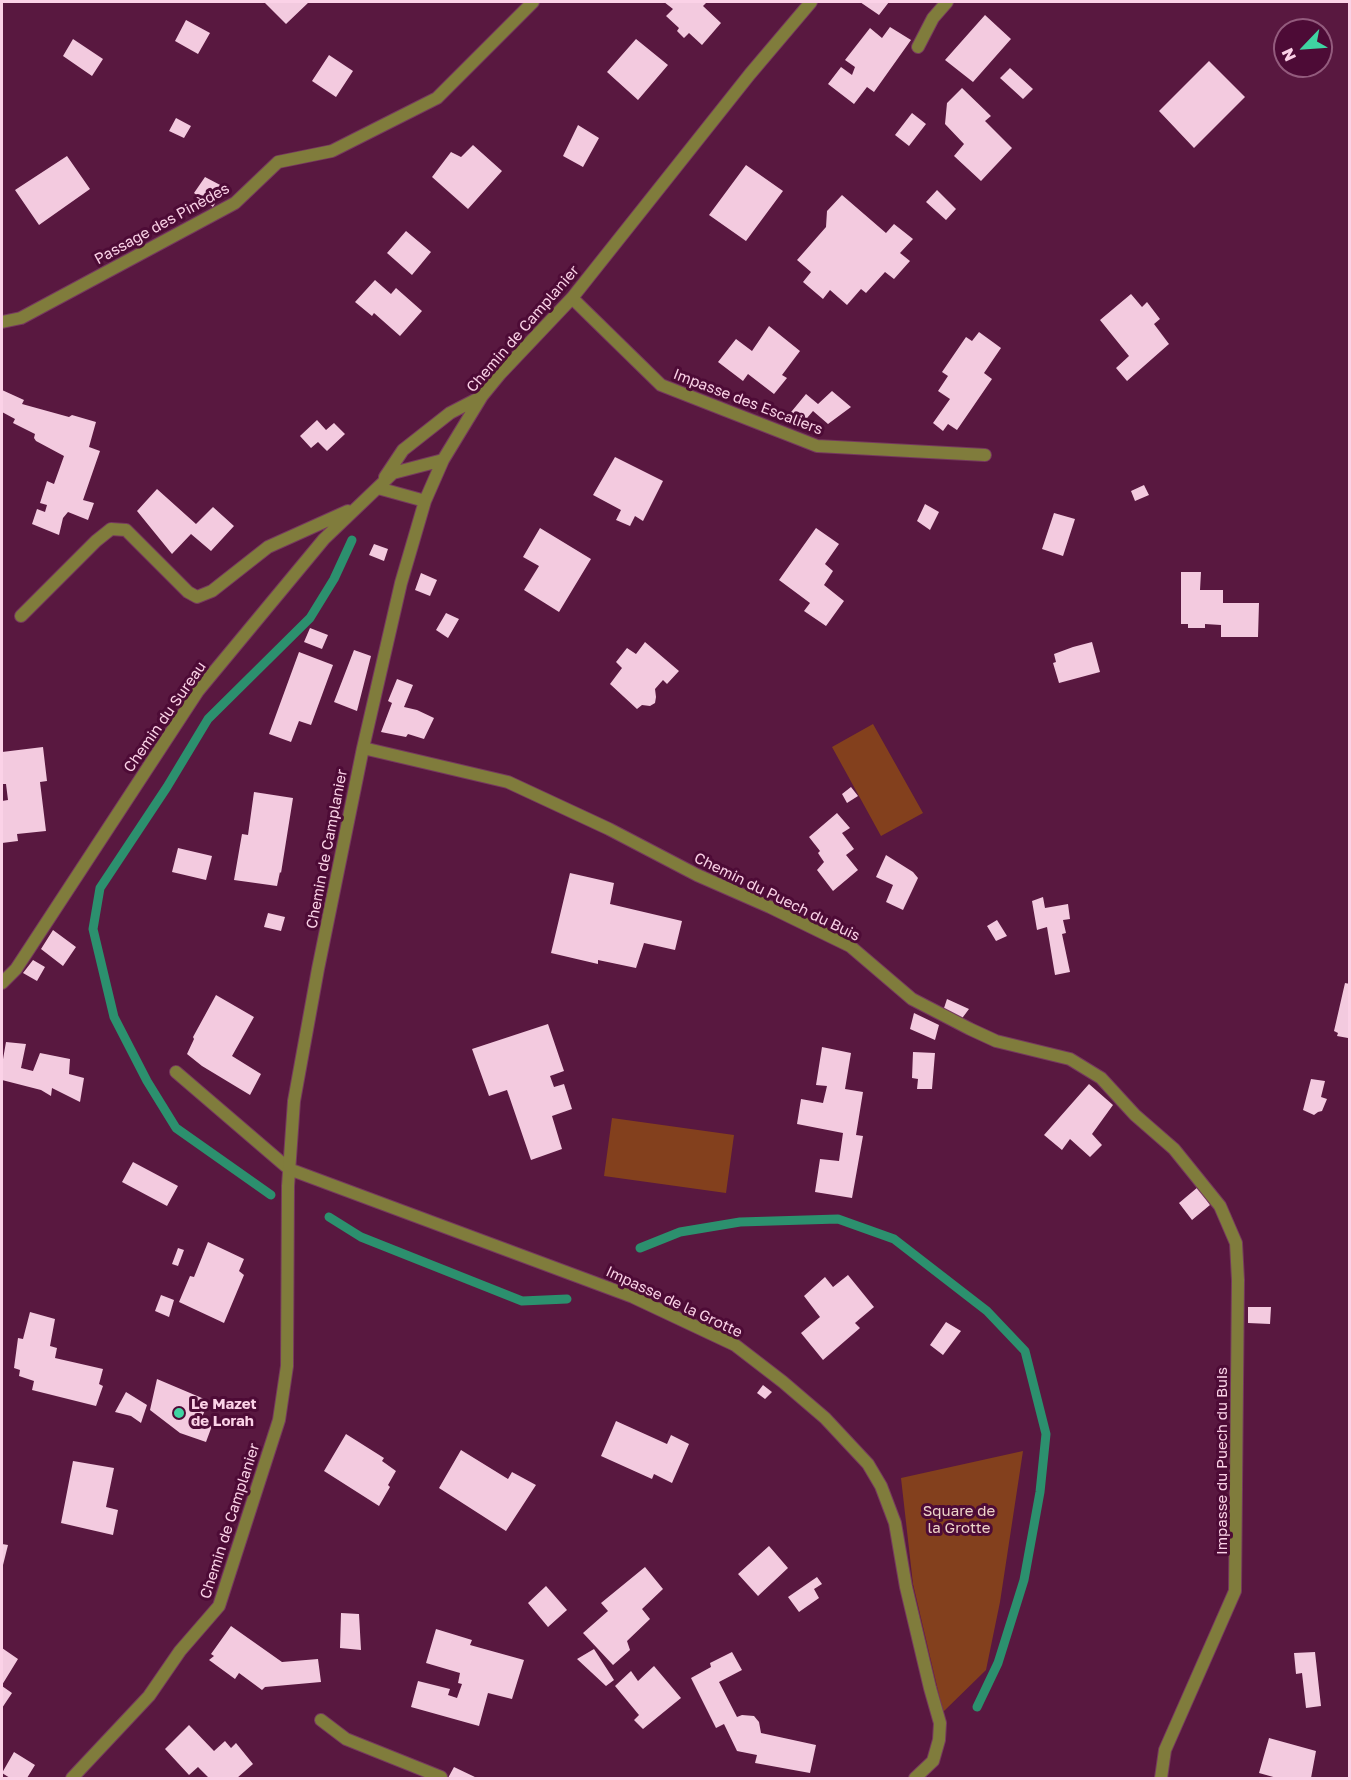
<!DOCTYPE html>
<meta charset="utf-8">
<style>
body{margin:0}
#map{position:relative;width:1351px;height:1780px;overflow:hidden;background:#591840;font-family:"Golos Text",sans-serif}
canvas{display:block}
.frame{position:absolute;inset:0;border:3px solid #fbd2e7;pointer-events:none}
.north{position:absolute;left:1273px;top:18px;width:60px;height:60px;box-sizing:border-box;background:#4d0b36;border:2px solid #935b7d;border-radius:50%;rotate:245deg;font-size:16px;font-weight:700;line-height:24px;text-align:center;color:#fbd2e7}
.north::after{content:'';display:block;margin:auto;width:21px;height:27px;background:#3fd4a2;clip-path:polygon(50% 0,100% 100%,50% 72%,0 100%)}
</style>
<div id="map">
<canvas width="1351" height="1780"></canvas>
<div class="frame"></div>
<div class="north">N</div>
</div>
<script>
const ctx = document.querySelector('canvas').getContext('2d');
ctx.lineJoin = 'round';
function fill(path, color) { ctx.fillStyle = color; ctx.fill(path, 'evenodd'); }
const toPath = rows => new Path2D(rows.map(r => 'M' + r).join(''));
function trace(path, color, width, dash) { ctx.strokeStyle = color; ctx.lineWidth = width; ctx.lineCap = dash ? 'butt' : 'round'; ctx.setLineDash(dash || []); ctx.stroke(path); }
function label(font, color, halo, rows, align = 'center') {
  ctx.font = font + ' "Golos Text",sans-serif'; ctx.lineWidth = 6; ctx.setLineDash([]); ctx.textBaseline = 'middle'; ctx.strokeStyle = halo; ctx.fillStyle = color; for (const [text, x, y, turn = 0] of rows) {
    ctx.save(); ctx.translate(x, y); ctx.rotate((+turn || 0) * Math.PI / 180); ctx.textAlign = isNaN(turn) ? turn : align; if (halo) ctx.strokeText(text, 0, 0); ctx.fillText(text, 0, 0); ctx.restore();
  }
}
const green = toPath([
 [873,724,923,813,881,836,832,747],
 [612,1118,734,1135,726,1193,604,1176],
 [1023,1451,1000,1602,986,1670,943,1712,913,1584,901,1478]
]);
const stream = toPath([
 [271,1195,176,1128,147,1081,114,1017,93,929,100,888,167,787,208,719,310,618,334,579,352,540],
 [329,1217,361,1237,522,1301,567,1299],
 [640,1248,680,1232,740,1222,838,1219,894,1239,987,1311,1025,1351,1046,1434,1040,1492,1024,1580,998,1663,977,1707]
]);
const building = toPath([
 [264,2,309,2,286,24],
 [664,2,707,2,703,6,721,23,702,45,689,33,684,38,677,31,679,28,666,16,673,9],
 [860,2,889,2,879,15],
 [985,15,1011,39,973,82,945,60],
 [186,20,210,33,198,54,175,41],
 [890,27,911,40,874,92,867,87,854,104,828,84,841,67,852,75,855,67,845,60,870,28,882,38],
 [73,39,103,59,92,76,63,56],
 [636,39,668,65,638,100,607,72],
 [329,55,353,71,336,97,312,81],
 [1209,61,1245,97,1194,148,1159,111],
 [1010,68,1033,89,1023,99,1000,78],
 [962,88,991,116,985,121,1012,148,981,181,954,156,964,144,945,124,947,103],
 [912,113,926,124,909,146,895,135],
 [176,118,191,126,184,138,169,131],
 [578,125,599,138,583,167,563,156],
 [473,145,502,171,468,209,432,177,451,152,461,157],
 [67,156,90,189,39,225,15,190],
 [746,165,783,191,746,241,709,215],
 [205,177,224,187,213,207,194,193],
 [937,190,956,209,946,220,926,202],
 [842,195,886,233,894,224,913,239,900,253,910,261,894,279,885,272,866,293,861,289,847,305,830,290,823,299,803,282,811,272,797,260,826,227,827,211],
 [406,231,431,252,412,275,387,253],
 [375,280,391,294,396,288,422,311,400,336,374,313,372,316,355,302],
 [1131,294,1142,307,1147,302,1160,319,1154,324,1169,344,1127,381,1116,368,1129,356,1100,320],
 [769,326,800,351,782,375,787,378,774,394,748,374,743,381,718,362,736,339,752,351],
 [979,332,1001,348,984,373,992,379,957,430,948,424,943,431,933,423,950,399,938,391,948,376,942,372,966,337,972,341],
 [2,390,24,400,22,404,69,417,72,415,96,422,89,447,100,451,83,500,94,503,88,520,68,512,63,518,59,535,32,524,37,509,45,512,47,505,40,503,47,481,54,484,64,456,36,441,34,438,35,434,13,423,15,419,2,412],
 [832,391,851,407,828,424,813,411,802,424,787,417,806,394,818,404],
 [317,420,326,430,334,423,345,434,327,451,318,442,311,448,300,436],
 [615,457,663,481,643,521,635,516,630,526,616,520,621,510,593,495],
 [1144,485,1149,495,1135,501,1131,491],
 [157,489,196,524,213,507,234,526,211,551,191,534,172,554,137,511],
 [925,504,939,512,930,530,917,521],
 [1054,513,1075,519,1063,556,1042,549],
 [540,528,591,559,559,612,524,590,539,566,523,557],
 [816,528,839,544,825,564,833,571,824,585,844,601,826,626,804,611,810,603,779,580],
 [374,544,388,549,384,561,369,555],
 [1181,572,1201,572,1200,590,1223,590,1223,603,1259,603,1258,637,1221,637,1221,625,1205,624,1205,628,1188,628,1188,624,1181,624],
 [421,573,437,580,430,596,415,590],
 [446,613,459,619,448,638,436,630],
 [310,628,328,635,322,649,304,642],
 [645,642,679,671,667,684,663,680,655,689,656,697,655,703,650,706,642,705,637,709,610,684,622,668,616,662,627,648,636,654],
 [1092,642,1100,672,1059,683,1053,663,1056,662,1054,654,1073,647],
 [354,650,371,656,357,711,334,702],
 [299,652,333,665,311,725,299,721,291,742,269,734],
 [397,679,413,685,404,707,417,710,434,718,424,739,408,734,406,737,381,732,392,703,388,701],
 [43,747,47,781,40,782,46,831,17,834,18,841,2,843,2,801,8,800,6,784,3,784,2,752],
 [851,787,858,796,847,803,842,794],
 [254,792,293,798,281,873,280,872,277,886,234,880,242,834,248,835],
 [837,813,850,828,842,833,854,849,846,855,858,870,833,891,817,870,824,862,818,853,820,851,809,837],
 [178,848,212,856,206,880,172,872],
 [886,855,913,872,918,878,903,910,886,902,893,885,876,877],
 [570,873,614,883,610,904,682,921,675,950,644,943,636,968,598,960,598,964,551,953],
 [1043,897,1045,908,1068,904,1070,919,1063,920,1066,933,1062,934,1070,972,1055,975,1047,927,1037,930,1032,901],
 [268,913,285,917,281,931,264,927],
 [997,920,1007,936,996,941,987,926],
 [53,930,76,947,63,966,41,949],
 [33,960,45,967,37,981,23,973],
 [1345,983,1350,984,1350,1034,1348,1038,1337,1036,1338,1033,1334,1031],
 [216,995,254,1017,232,1056,261,1074,250,1095,202,1066,187,1054,194,1039,193,1037],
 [947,999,969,1009,960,1021,943,1011],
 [914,1013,939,1025,935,1040,910,1029],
 [548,1024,564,1071,550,1076,554,1087,564,1084,572,1109,552,1116,562,1149,531,1160,507,1090,489,1096,472,1049],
 [6,1042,26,1044,21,1068,33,1071,40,1053,70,1059,69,1074,84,1078,80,1102,52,1088,51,1096,41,1090,2,1080,2,1065],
 [822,1047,851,1053,845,1089,863,1092,856,1135,863,1136,852,1198,815,1192,820,1159,839,1161,843,1133,797,1124,801,1099,823,1103,827,1086,816,1085],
 [913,1052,935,1053,932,1089,917,1089,918,1079,912,1078],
 [1311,1079,1325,1081,1321,1097,1327,1099,1322,1111,1318,1112,1314,1115,1303,1110],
 [1089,1084,1113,1105,1092,1134,1102,1145,1090,1157,1070,1139,1062,1150,1044,1135],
 [133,1162,178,1186,167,1206,122,1182],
 [1198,1187,1210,1205,1192,1220,1179,1203],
 [208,1242,244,1259,239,1271,244,1275,224,1323,179,1302,190,1276,194,1277],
 [178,1248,184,1250,178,1266,172,1264],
 [848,1275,874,1307,855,1323,860,1328,823,1360,801,1333,820,1317,804,1296,825,1277,833,1287],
 [161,1295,174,1300,169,1317,155,1311],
 [1248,1307,1271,1307,1270,1324,1248,1323],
 [30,1312,55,1319,50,1346,57,1348,55,1358,103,1369,99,1384,103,1386,96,1406,32,1390,34,1381,19,1376,20,1370,14,1368,18,1338,23,1339],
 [946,1322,961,1331,943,1355,930,1345],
 [157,1379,209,1401,202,1417,213,1423,206,1442,180,1433,150,1410],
 [763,1385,772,1392,765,1399,757,1393],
 [126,1392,147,1405,141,1423,131,1416,115,1412],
 [616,1421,667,1444,671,1435,689,1444,672,1483,654,1474,652,1479,601,1456],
 [346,1434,384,1458,382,1461,396,1471,388,1485,390,1487,379,1506,324,1471],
 [461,1450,508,1479,512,1472,536,1485,506,1531,439,1488],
 [73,1461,114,1468,106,1507,118,1510,113,1535,61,1523],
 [2,1544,8,1545,2,1569],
 [769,1546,788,1568,758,1596,738,1574],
 [645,1567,663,1589,642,1609,650,1619,627,1641,630,1650,613,1665,583,1633,608,1611,601,1603],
 [817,1577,822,1584,814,1589,819,1598,799,1612,788,1597],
 [546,1586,567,1610,548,1627,528,1603],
 [341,1613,359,1614,361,1650,340,1648],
 [231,1626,282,1662,318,1659,321,1682,265,1687,262,1690,239,1673,235,1679,209,1660,214,1656,211,1654],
 [436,1629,472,1640,470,1645,524,1660,512,1699,488,1693,479,1726,411,1707,418,1681,450,1689,448,1695,457,1698,462,1684,458,1683,460,1673,426,1663],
 [2,1648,18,1659,2,1685],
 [594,1649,614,1680,606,1686,577,1659],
 [732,1652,742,1670,719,1682,737,1717,742,1715,754,1716,759,1722,761,1733,816,1745,810,1773,755,1763,757,1755,737,1751,724,1724,716,1728,691,1678,711,1667,710,1663],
 [1315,1652,1321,1706,1306,1708,1302,1673,1296,1674,1294,1653],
 [654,1666,681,1698,643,1729,634,1720,639,1715,615,1686,631,1671,638,1681],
 [2,1686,12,1693,2,1708],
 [189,1725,214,1751,225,1741,231,1748,236,1743,253,1764,237,1778,209,1778,198,1767,189,1775,165,1749],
 [1269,1738,1316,1751,1311,1778,1277,1778,1259,1773],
 [14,1752,35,1765,27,1778,10,1778,2,1773],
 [454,1767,477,1778,448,1778]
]);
const lane = toPath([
 [176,1072,289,1169],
 [321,1720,346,1739,441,1777]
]);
const street = toPath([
 [918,47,933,18,947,2],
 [572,298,661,385,817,446,985,455],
 [2,322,21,318,235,203,278,162,332,151,437,98,533,2],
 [385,477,403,450,450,413,481,397],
 [378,488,425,501],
 [21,616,96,541,111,529,126,530,188,592,197,597,212,591,268,547,348,511],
 [363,748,508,782,609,829,697,875,770,907,850,946,912,999,970,1029,996,1041,1070,1059,1101,1078,1135,1115,1174,1149,1220,1206,1236,1243,1238,1280,1235,1591,1165,1750,1161,1778],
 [2,983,16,969,198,691,324,539,393,473,443,460],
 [289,1169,633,1297,735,1345,783,1382,825,1418,868,1464,881,1486,895,1523,906,1587,930,1688,940,1723,939,1740,933,1761,915,1778],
 [72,1778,149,1696,180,1651,219,1606,279,1420,287,1366,288,1186,294,1101,318,969,363,748,401,583,425,501,443,460,482,396,500,374,572,298,750,74,811,2]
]);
const markers = [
 [179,1413,6,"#3fd4a2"]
];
const streetNames = [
 ["Passage des Pinèdes",162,224,-29],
 ["Chemin de Camplanier",523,329,-49],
 ["Impasse des Escaliers",748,402,21],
 ["Chemin du Sureau",165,717,-55],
 ["Chemin de Camplanier",327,849,-79],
 ["Chemin du Puech du Buis",777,897,26],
 ["Impasse de la Grotte",674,1302,25],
 ["Impasse du Puech du Buis",1222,1461,-90],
 ["Chemin de Camplanier",230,1521,-72]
];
const poiNames = [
 ["Le Mazet",191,1404],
 ["de Lorah",191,1421]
];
const parkNames = [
 ["Square de",959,1511],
 ["la Grotte",959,1528]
];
fill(green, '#83401d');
trace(stream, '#2c906e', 9);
fill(building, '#f3cadf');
trace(lane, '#76395e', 14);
trace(street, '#76395e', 14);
trace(lane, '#807c3c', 12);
trace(street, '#807c3c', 12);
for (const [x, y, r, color] of markers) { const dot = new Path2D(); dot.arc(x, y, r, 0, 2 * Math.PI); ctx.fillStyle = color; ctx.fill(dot); trace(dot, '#4d0b36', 2); }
label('15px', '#fbd2e7', '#4d0b36', streetNames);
label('bold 15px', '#fbd2e7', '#4d0b36', poiNames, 'left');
label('15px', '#edd4c8', '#4d0b36', parkNames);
</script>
